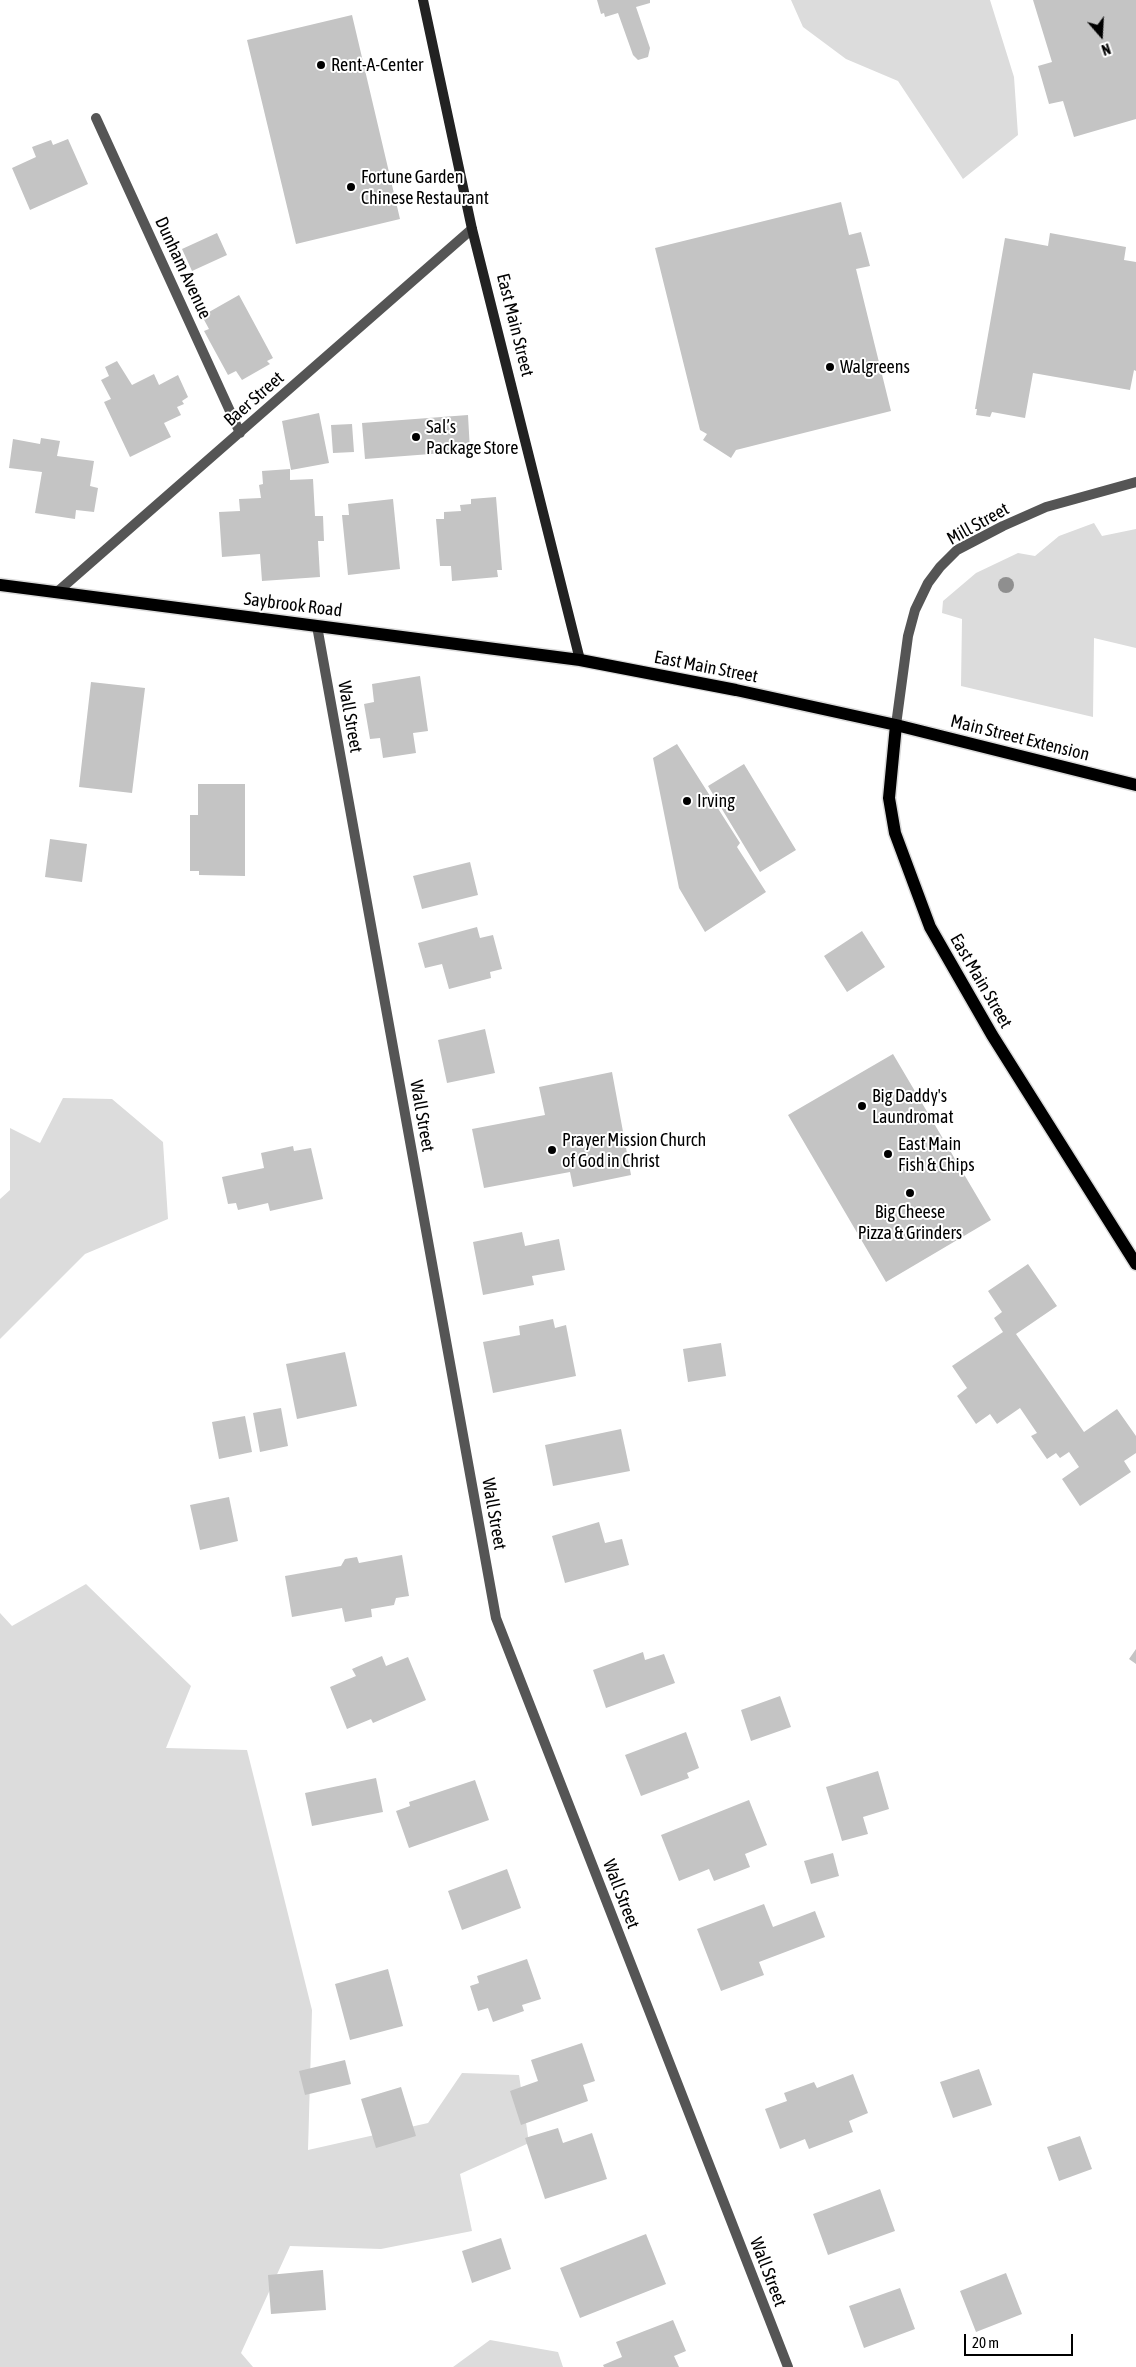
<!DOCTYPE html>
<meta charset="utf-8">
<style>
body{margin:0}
#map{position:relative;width:1136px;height:2367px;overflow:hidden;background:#fff;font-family:"Asap Condensed",sans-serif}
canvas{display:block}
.north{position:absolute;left:1076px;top:10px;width:50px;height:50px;-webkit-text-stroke:4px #fff;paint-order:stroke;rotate:161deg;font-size:14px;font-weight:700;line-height:20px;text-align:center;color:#000}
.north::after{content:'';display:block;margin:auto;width:18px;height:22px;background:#000;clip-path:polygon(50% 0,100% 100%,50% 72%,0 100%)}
.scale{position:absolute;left:964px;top:2334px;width:109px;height:22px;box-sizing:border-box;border:2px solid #000;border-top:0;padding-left:6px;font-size:15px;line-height:18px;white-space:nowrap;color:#000;-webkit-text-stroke:4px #fff;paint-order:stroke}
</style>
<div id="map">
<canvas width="1136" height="2367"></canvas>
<div class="north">N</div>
<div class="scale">20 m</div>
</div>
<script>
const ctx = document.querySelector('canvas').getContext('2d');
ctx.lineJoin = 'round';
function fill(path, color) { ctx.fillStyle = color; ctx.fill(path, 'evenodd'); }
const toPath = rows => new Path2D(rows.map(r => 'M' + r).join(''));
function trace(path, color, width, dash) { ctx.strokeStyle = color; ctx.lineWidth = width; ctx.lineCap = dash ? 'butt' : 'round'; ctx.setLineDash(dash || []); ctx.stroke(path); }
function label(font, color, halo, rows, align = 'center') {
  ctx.font = font + ' "Asap Condensed",sans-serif'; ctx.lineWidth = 4; ctx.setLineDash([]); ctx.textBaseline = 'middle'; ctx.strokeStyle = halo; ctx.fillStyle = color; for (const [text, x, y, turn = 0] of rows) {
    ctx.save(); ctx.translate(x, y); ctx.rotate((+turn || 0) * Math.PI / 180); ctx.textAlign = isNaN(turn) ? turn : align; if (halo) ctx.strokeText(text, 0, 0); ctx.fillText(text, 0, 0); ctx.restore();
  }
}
const green = toPath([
 [791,0,990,0,1014,77,1018,135,963,179,898,81,846,59,803,27],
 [1094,523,1102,536,1136,529,1136,648,1094,638,1093,717,961,686,962,619,942,613,943,601,976,573,1018,553,1035,556,1059,536],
 [63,1098,112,1099,163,1142,168,1219,85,1254,0,1339,0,1199,10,1190,10,1128,40,1143],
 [86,1584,191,1686,166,1748,247,1750,312,2010,308,2150,428,2123,462,2073,519,2075,529,2143,460,2174,472,2231,381,2249,290,2246,241,2353,253,2367,0,2367,0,1613,12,1626],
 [490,2340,558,2352,563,2367,453,2367]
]);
const building = toPath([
 [597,0,650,0,650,3,636,7,650,48,648,57,638,60,633,55,618,13,605,17,604,13,601,14],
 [1033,0,1136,0,1136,119,1074,137,1063,101,1049,104,1038,66,1052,62],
 [352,15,400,219,296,244,247,40],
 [68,139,88,184,30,210,12,168,36,157,32,147,51,140,53,145],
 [841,202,849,235,861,232,870,266,856,269,891,411,736,450,731,458,703,440,707,434,700,430,655,248],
 [217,233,227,255,192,271,182,249],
 [1050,233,1126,247,1124,260,1136,262,1136,371,1134,370,1130,390,1033,373,1025,418,992,412,990,417,976,415,977,409,975,409,1005,238,1048,246],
 [239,295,273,358,267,361,270,364,242,380,236,371,228,375,204,331,209,329,202,316],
 [117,361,132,385,154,374,159,385,178,375,188,397,182,401,184,404,177,407,181,415,164,423,171,437,130,457,104,402,111,399,101,380,109,376,105,367],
 [319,413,329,463,291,470,282,421],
 [468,415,470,451,365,459,362,423],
 [352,424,354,452,333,453,331,425],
 [41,438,60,441,57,456,94,461,90,486,98,488,94,512,76,510,75,519,35,513,42,472,9,468,13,439,40,444],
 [290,469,290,480,313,479,315,516,323,516,324,541,318,541,320,577,262,581,260,554,222,557,219,512,240,511,239,499,261,498,259,485,263,484,262,471],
 [496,497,502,570,497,570,498,577,452,581,451,566,440,566,436,519,444,519,444,512,461,511,460,505,471,504,471,499],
 [393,499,400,569,348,575,342,515,349,515,348,504],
 [420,676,428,731,413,733,416,753,383,758,380,738,370,739,364,704,374,702,372,684],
 [91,682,145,688,132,793,79,787],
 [677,744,740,843,737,847,766,892,705,932,679,888,653,758],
 [744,764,796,850,760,872,708,786],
 [198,784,245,784,245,876,199,875,199,871,190,871,190,815,198,815],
 [50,839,87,844,82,882,45,877],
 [470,862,478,895,422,909,413,876],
 [477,927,480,938,493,935,502,969,490,972,491,978,449,989,442,964,425,968,418,943],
 [862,931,885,967,847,992,824,956],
 [485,1029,495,1073,447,1083,438,1040],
 [893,1054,991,1220,886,1282,788,1115],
 [612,1072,631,1175,573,1187,570,1172,484,1188,472,1129,545,1115,539,1087],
 [293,1146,294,1151,311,1148,323,1199,270,1211,268,1203,238,1210,236,1203,228,1204,222,1177,264,1168,261,1153],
 [522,1232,525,1246,559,1239,565,1270,532,1276,534,1285,483,1295,473,1242],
 [1028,1264,1057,1306,1016,1334,1084,1432,1117,1409,1136,1436,1136,1453,1124,1461,1131,1472,1080,1506,1062,1479,1079,1467,1069,1452,1060,1458,1056,1453,1047,1459,1031,1436,1037,1433,1020,1408,997,1424,990,1414,976,1424,957,1396,967,1388,952,1366,1003,1332,994,1318,1002,1312,988,1291],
 [553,1319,555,1328,566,1325,576,1376,493,1393,483,1342,520,1335,519,1326],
 [721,1343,726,1376,688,1382,683,1349],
 [345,1352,357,1406,297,1419,286,1364],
 [281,1408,288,1446,260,1452,253,1413],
 [245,1416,252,1452,219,1459,212,1422],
 [621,1429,630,1471,553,1486,545,1445],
 [229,1497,238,1541,200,1550,190,1505],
 [599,1522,605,1543,622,1539,629,1565,565,1583,552,1536],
 [402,1555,409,1596,396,1598,394,1605,371,1609,372,1617,345,1622,342,1608,292,1617,285,1576,341,1566,345,1559,357,1557,359,1563],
 [1136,1649,1136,1664,1129,1659],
 [643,1652,645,1660,664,1654,675,1683,606,1708,593,1670],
 [382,1656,386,1666,408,1657,426,1700,373,1723,371,1719,347,1729,330,1687,356,1676,352,1669],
 [780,1696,791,1727,751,1741,741,1710],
 [686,1732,699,1768,687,1773,689,1778,641,1796,625,1755],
 [878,1771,889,1809,863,1817,868,1834,842,1841,826,1787],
 [376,1778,383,1812,312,1826,305,1793],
 [475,1780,489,1820,409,1848,396,1811,410,1806,409,1802],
 [749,1800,767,1845,745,1854,750,1867,714,1881,709,1869,679,1881,661,1835],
 [833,1853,839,1876,811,1884,804,1861],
 [507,1869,521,1908,462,1930,448,1891],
 [764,1904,773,1927,815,1911,825,1937,759,1962,764,1975,721,1991,697,1929],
 [527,1959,541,1999,522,2005,524,2011,493,2022,488,2008,478,2011,470,1986,479,1983,477,1976],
 [388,1969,403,2026,350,2040,335,1984],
 [582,2043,595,2081,583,2085,588,2101,521,2125,510,2091,538,2081,531,2060],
 [345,2060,351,2084,305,2095,299,2071],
 [979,2069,992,2105,953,2118,940,2082],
 [853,2074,868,2113,849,2121,853,2132,809,2149,805,2139,780,2149,765,2109,787,2101,784,2093,814,2082,817,2088],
 [401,2087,416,2136,376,2148,361,2099],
 [558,2128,563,2143,592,2133,607,2179,545,2199,525,2138],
 [1080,2136,1092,2169,1059,2181,1047,2147],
 [880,2189,895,2231,828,2255,813,2214],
 [646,2234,666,2284,580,2318,560,2268],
 [501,2238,511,2269,472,2283,462,2251],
 [323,2270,326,2310,271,2314,268,2275],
 [1006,2273,1022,2314,976,2332,960,2291],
 [900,2288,915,2329,864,2348,849,2306],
 [673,2320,686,2351,674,2356,679,2367,604,2367,603,2365,622,2357,616,2342]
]);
const minor = toPath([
 [96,118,240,433],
 [56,593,472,229],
 [317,626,496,1618,788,2367],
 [896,725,908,636,915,610,928,583,940,567,957,550,1003,526,1046,507,1136,482]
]);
const secondary = toPath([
 [423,0,472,229,580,660]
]);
const primary = toPath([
 [0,585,580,660,736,690,896,725,1136,785],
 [896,725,889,798,895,833,930,927,992,1035,1136,1264]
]);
const trees = [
 [1006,585]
];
const markers = [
 [321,65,5,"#000"],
 [351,187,5,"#000"],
 [830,367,5,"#000"],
 [416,437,5,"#000"],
 [687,801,5,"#000"],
 [862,1106,5,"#000"],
 [552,1150,5,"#000"],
 [888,1154,5,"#000"],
 [910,1193,5,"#000"]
];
const poiNames = [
 ["Rent-A-Center",331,65],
 ["Fortune Garden",361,177],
 ["Chinese Restaurant",361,198],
 ["Walgreens",840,367],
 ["Sal’s",426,427],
 ["Package Store",426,448],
 ["Irving",697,801],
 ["Big Daddy's",872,1096],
 ["Laundromat",872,1117],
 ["Prayer Mission Church",562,1140],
 ["of God in Christ",562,1161],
 ["East Main",898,1144],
 ["Fish & Chips",898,1165],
 ["Big Cheese",910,1212,"center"],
 ["Pizza & Grinders",910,1233,"center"]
];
const streetNames = [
 ["Dunham Avenue",183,268,65],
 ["East Main Street",515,325,76],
 ["Baer Street",254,399,-41],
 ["Mill Street",978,524,-29],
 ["Saybrook Road",293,605,7],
 ["East Main Street",706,667,11],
 ["Wall Street",350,717,80],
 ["Main Street Extension",1020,738,14],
 ["East Main Street",981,981,60],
 ["Wall Street",422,1116,80],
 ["Wall Street",494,1514,80],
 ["Wall Street",621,1894,69],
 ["Wall Street",768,2272,69]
];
fill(green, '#dcdcdc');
fill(building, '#c4c4c4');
trace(primary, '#dbdbdb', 15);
trace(minor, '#555', 10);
trace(secondary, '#222', 10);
trace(primary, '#000', 12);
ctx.fillStyle = '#8f8f8f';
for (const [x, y] of trees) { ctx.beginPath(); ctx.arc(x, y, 8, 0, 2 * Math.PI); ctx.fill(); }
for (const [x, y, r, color] of markers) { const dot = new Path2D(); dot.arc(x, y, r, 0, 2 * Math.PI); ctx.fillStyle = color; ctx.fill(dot); trace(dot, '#fff', 2); }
label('18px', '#000', '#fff', poiNames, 'left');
label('18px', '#000', '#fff', streetNames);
</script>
